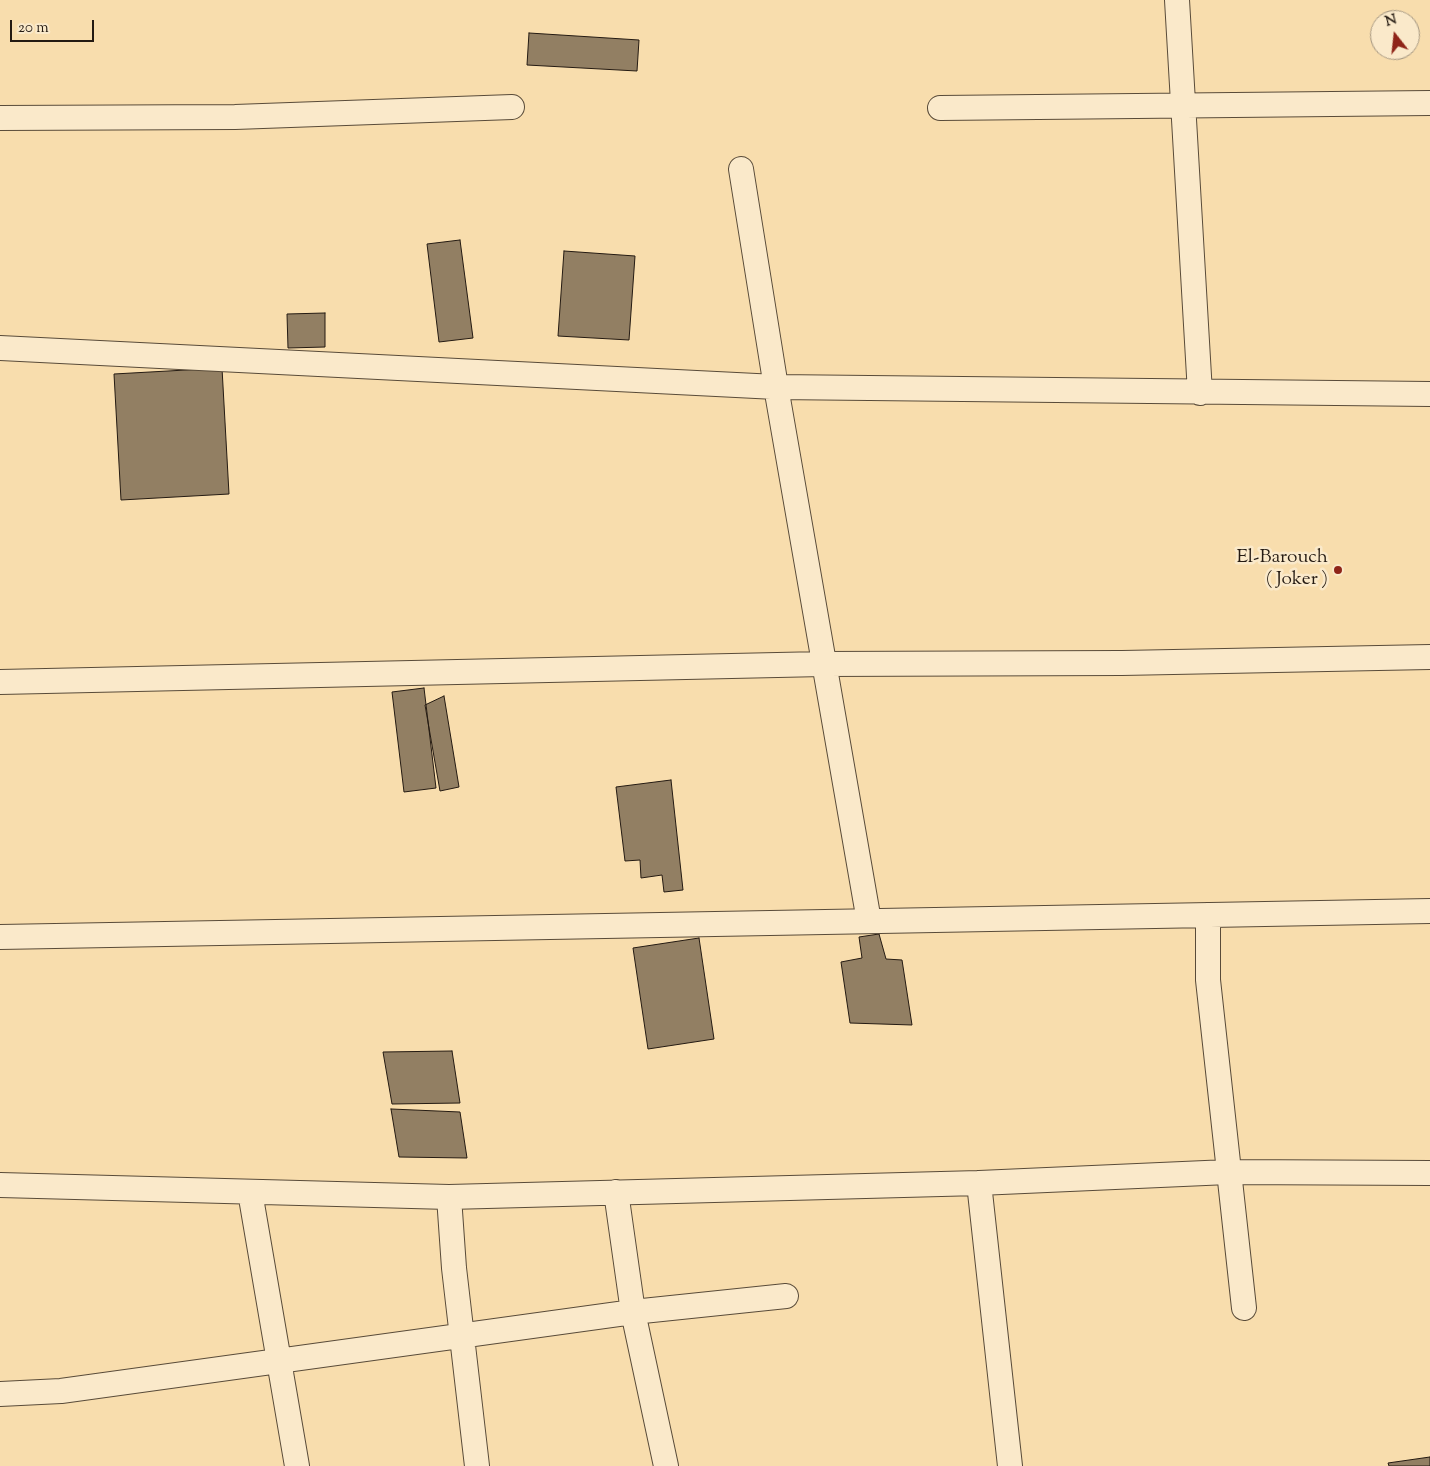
<!DOCTYPE html>
<style>
body{margin:0}
#map{position:relative;width:1430px;height:1466px;overflow:hidden;background:#f8ddad;font-family:"Sorts Mill Goudy",serif}
canvas{display:block}
.north{position:absolute;left:1370px;top:10px;width:50px;height:50px;box-sizing:border-box;background:#fae9ca;border:1px solid #a49680;border-radius:50%;rotate:344deg;font-size:14px;font-weight:700;line-height:20px;text-align:center;color:#241a12}
.north::after{content:'';display:block;margin:auto;width:18px;height:22px;background:#8f2418;clip-path:polygon(50% 0,100% 100%,50% 72%,0 100%)}
.scale{position:absolute;left:10px;top:20px;width:84px;height:22px;box-sizing:border-box;border:2px solid #241a12;border-top:0;padding-left:6px;font-size:15px;line-height:18px;white-space:nowrap;color:#241a12;-webkit-text-stroke:4px #fae9ca;paint-order:stroke}
</style>
<div id="map">
<canvas width="1430" height="1466"></canvas>
<div class="north">N</div>
<div class="scale">20 m</div>
</div>
<script>
const ctx = document.querySelector('canvas').getContext('2d');
ctx.lineJoin = 'round';
function fill(path, color) { ctx.fillStyle = color; ctx.fill(path, 'evenodd'); }
const toPath = rows => new Path2D(rows.map(r => 'M' + r).join(''));
function trace(path, color, width, dash) { ctx.strokeStyle = color; ctx.lineWidth = width; ctx.lineCap = dash ? 'butt' : 'round'; ctx.setLineDash(dash || []); ctx.stroke(path); }
function label(font, color, halo, rows, align = 'center') {
  ctx.font = font + ' "Sorts Mill Goudy",serif'; ctx.lineWidth = 5; ctx.setLineDash([]); ctx.textBaseline = 'middle'; ctx.strokeStyle = halo; ctx.fillStyle = color; for (const [text, x, y, turn = 0] of rows) {
    ctx.save(); ctx.translate(x, y); ctx.rotate((+turn || 0) * Math.PI / 180); ctx.textAlign = isNaN(turn) ? turn : align; if (halo) ctx.strokeText(text, 0, 0); ctx.fillText(text, 0, 0); ctx.restore();
  }
}
const building = toPath([
 [529,33,639,40,637,71,527,65,529,33],
 [460,240,473,338,439,342,427,244,460,240],
 [564,251,635,256,629,340,558,336,564,251],
 [325,313,325,347,288,348,287,314,325,313],
 [222,368,229,494,121,500,114,374,222,368],
 [424,688,436,788,404,792,392,692,424,688],
 [444,696,459,787,440,791,425,705,444,696],
 [671,780,683,890,664,892,662,875,641,878,640,860,625,861,616,787,671,780],
 [879,934,886,959,902,960,912,1025,850,1023,841,962,862,958,859,937,879,934],
 [699,938,714,1039,648,1049,633,948,699,938],
 [452,1051,460,1103,392,1104,383,1052,452,1051],
 [391,1109,460,1112,467,1158,399,1157,391,1109],
 [1430,1457,1430,1466,1389,1466,1388,1463,1430,1457]
]);
const street = toPath([
 [1177,0,1200,393],
 [940,108,1430,103],
 [0,118,235,117,512,107],
 [741,169,776,387,869,921],
 [0,348,776,387,1430,394],
 [0,682,823,664,1122,663,1430,657],
 [1208,915,1208,980,1244,1308],
 [0,937,1430,911],
 [979,1183,1010,1466],
 [0,1185,449,1197,979,1183,1228,1172,1430,1173],
 [250,1192,297,1466],
 [616,1192,633,1312,666,1466],
 [449,1197,454,1268,477,1466],
 [0,1394,61,1391,633,1312,786,1296]
]);
const markers = [
 [1338,570,5,"#8f2418"]
];
const poiNames = [
 ["El-Barouch",1328,559],
 ["( Joker )",1328,581]
];
fill(building, '#927f63');
trace(building, '#241a12', 1);
trace(street, '#594b39', 26);
trace(street, '#fae9ca', 24);
for (const [x, y, r, color] of markers) { const dot = new Path2D(); dot.arc(x, y, r, 0, 2 * Math.PI); ctx.fillStyle = color; ctx.fill(dot); trace(dot, '#fae9ca', 2); }
label('19px', '#241a12', '#fae9ca', poiNames, 'right');
</script>
